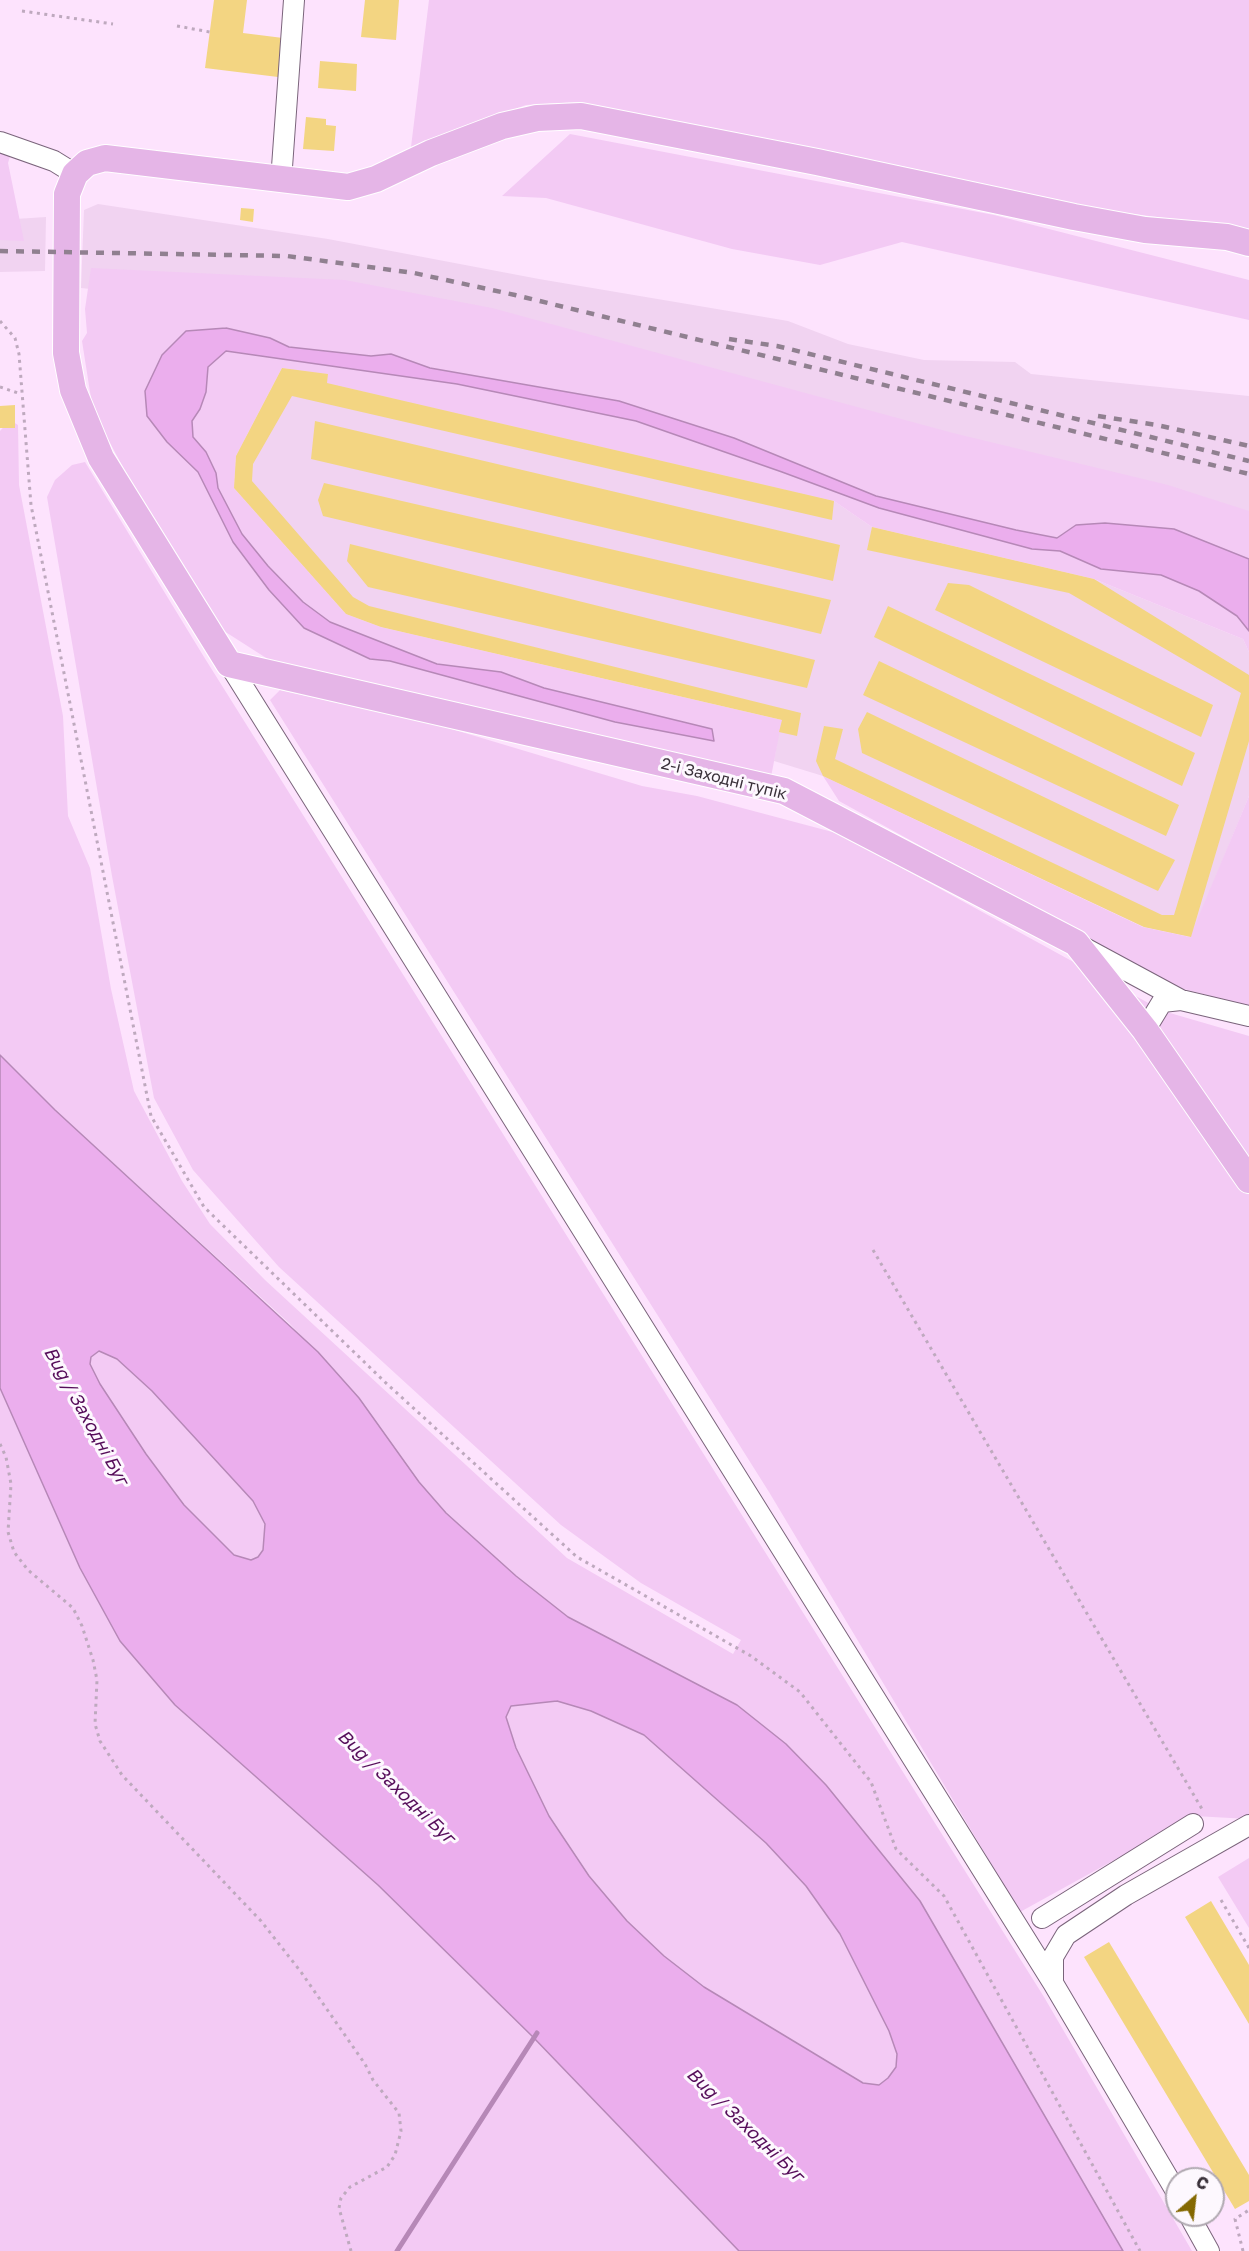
<!DOCTYPE html>
<meta charset="utf-8">
<style>
body{margin:0}
#map{position:relative;width:1249px;height:2251px;overflow:hidden;background:#fde3fd;font-family:"Golos Text",sans-serif}
canvas{display:block}
.north{position:absolute;left:1165px;top:2167px;width:60px;height:60px;box-sizing:border-box;background:#fdf8fe;border:2px solid #afa8b0;border-radius:50%;rotate:28deg;font-size:16px;font-weight:700;line-height:24px;text-align:center;color:#3a313a}
.north::after{content:'';display:block;margin:auto;width:21px;height:27px;background:#846801;clip-path:polygon(50% 0,100% 100%,50% 72%,0 100%)}
</style>
<div id="map">
<canvas width="1249" height="2251"></canvas>
<div class="north">С</div>
</div>
<script>
const ctx = document.querySelector('canvas').getContext('2d');
ctx.lineJoin = 'round';
function fill(path, color) { ctx.fillStyle = color; ctx.fill(path, 'evenodd'); }
const toPath = rows => new Path2D(rows.map(r => 'M' + r).join(''));
function trace(path, color, width, dash) { ctx.strokeStyle = color; ctx.lineWidth = width; ctx.lineCap = dash ? 'butt' : 'round'; ctx.setLineDash(dash || []); ctx.stroke(path); }
function label(font, color, halo, rows, align = 'center') {
  ctx.font = font + ' "Golos Text",sans-serif'; ctx.lineWidth = 6; ctx.setLineDash([]); ctx.textBaseline = 'middle'; ctx.strokeStyle = halo; ctx.fillStyle = color; for (const [text, x, y, turn = 0] of rows) {
    ctx.save(); ctx.translate(x, y); ctx.rotate((+turn || 0) * Math.PI / 180); ctx.textAlign = isNaN(turn) ? turn : align; if (halo) ctx.strokeText(text, 0, 0); ctx.fillText(text, 0, 0); ctx.restore();
  }
}
const built = toPath([
 [98,204,328,239,539,279,788,321,848,344,924,360,1015,362,1031,374,1249,396,1249,529,374,319,81,288,84,210],
 [46,217,45,271,0,272,0,220],
 [282,368,340,372,834,501,872,527,1094,579,1243,639,1249,652,1249,796,1191,937,1144,927,823,776,774,761,781,719,381,627,346,614,234,488,236,456]
]);
const green = toPath([
 [429,0,1249,0,1249,229,1111,211,580,102,526,105,411,147],
 [0,134,16,137,8,163,24,241,0,240],
 [570,134,994,215,1249,280,1249,320,902,242,820,265,732,249,546,198,502,196],
 [91,268,345,280,492,308,953,433,1168,485,1249,511,1249,652,1243,639,1094,579,872,527,834,501,327,383,328,374,282,368,236,456,234,488,346,614,381,627,782,720,771,777,274,663,224,631,133,486,93,411,82,341,87,333,85,309],
 [10,420,18,425,19,485,63,716,68,816,90,868,111,989,134,1091,182,1181,210,1224,265,1280,567,1558,733,1654,741,1640,641,1583,561,1525,279,1267,193,1170,154,1098,112,876,47,497,55,480,72,465,85,462,204,657,1044,1997,1192,2251,1123,2251,920,1901,826,1785,786,1744,737,1705,567,1617,516,1576,446,1513,419,1482,359,1398,289,1323,55,1110,0,1055,0,431],
 [280,690,445,727,642,786,697,796,840,834,1163,1011,1249,1036,1249,1819,1194,1816,1020,1912,769,1492,270,700],
 [823,776,1143,927,1190,937,1249,796,1249,1006,1184,989,1157,976,839,801],
 [99,1351,117,1359,152,1391,253,1501,265,1524,263,1550,258,1557,251,1560,234,1555,184,1505,146,1454,100,1384,90,1364,90,1357],
 [0,1388,80,1568,175,1705,378,1885,533,2037,739,2251,0,2251],
 [557,1701,591,1711,644,1735,766,1843,806,1886,840,1934,889,2031,897,2053,896,2067,888,2078,879,2085,863,2083,704,1987,664,1956,627,1921,589,1876,549,1816,516,1748,506,1717,511,1706],
 [1249,1858,1249,1928,1218,1877]
]);
const water = toPath([
 [226,328,270,338,289,347,371,356,391,354,430,368,619,401,734,438,876,496,1016,530,1057,538,1076,525,1105,523,1174,529,1249,559,1249,631,1237,616,1199,591,1161,575,1101,569,1060,551,1032,549,879,508,782,472,636,421,457,384,226,351,208,367,206,392,200,409,192,421,193,437,206,452,216,473,218,488,242,534,268,566,303,602,330,622,437,664,501,672,544,688,712,729,714,741,615,722,390,661,370,659,304,628,269,590,233,542,198,472,167,442,147,416,145,391,162,355,186,331,226,328],
 [0,1055,55,1110,318,1352,359,1398,419,1482,446,1513,516,1576,568,1617,737,1705,786,1744,826,1785,920,1901,1123,2251,739,2251,533,2037,378,1885,175,1705,120,1641,80,1568,0,1388,0,1055],
 [99,1351,117,1359,152,1391,253,1501,265,1524,263,1550,258,1557,251,1560,234,1555,184,1505,146,1454,100,1384,90,1364,91,1357,99,1351],
 [557,1701,591,1711,644,1735,766,1843,806,1886,840,1934,889,2031,897,2054,896,2067,888,2078,879,2085,863,2083,704,1987,664,1956,627,1921,589,1876,549,1816,516,1748,506,1717,511,1706,557,1701]
]);
const stream = toPath([
 [397,2251,537,2033]
]);
const building = toPath([
 [214,0,247,0,243,33,283,38,278,77,205,68],
 [365,0,399,0,396,40,361,37],
 [320,61,357,64,356,91,318,88],
 [306,117,326,119,326,125,336,126,334,151,303,149],
 [241,208,254,209,253,222,240,220],
 [282,368,328,374,327,383,834,501,832,520,292,396,253,464,252,481,353,597,369,606,801,713,797,736,779,732,782,720,381,627,346,614,234,488,236,456],
 [15,405,15,428,0,428,0,406],
 [315,421,840,545,833,581,311,459],
 [324,483,831,600,821,634,323,516,318,500],
 [872,527,1094,579,1249,675,1249,741,1191,937,1144,927,823,776,816,761,824,726,843,729,835,759,1162,915,1174,915,1241,693,1069,593,867,550],
 [350,544,815,660,807,688,368,587,347,561],
 [948,583,969,585,1213,705,1201,737,935,610],
 [888,606,1195,753,1182,786,874,637],
 [879,661,1179,805,1166,836,863,695],
 [867,712,1175,860,1158,891,862,753,858,729],
 [1211,1901,1249,1965,1249,2024,1185,1917],
 [1109,1942,1249,2175,1249,2201,1235,2209,1084,1957]
]);
const path = toPath([
 [22,11,113,24],
 [177,26,210,32],
 [0,321,15,338,19,354,31,505,151,1116,204,1207,387,1384,577,1557,751,1656,800,1692,871,1782,896,1849,944,1896,1140,2251],
 [0,387,21,394],
 [873,1250,1202,1809],
 [0,1444,6,1457,11,1484,8,1532,14,1552,28,1570,73,1608,82,1626,93,1660,97,1680,95,1724,100,1741,122,1775,261,1921,301,1972,365,2064,373,2080,399,2113,401,2131,395,2155,387,2167,350,2187,341,2198,339,2208,351,2251],
 [1221,1900,1249,1948],
 [1243,2251,1235,2219,1249,2210]
]);
const minor = toPath([
 [0,142,54,161,75,174],
 [281,181,294,0],
 [229,664,1053,1983,1177,2193],
 [1081,946,1181,1000,1249,1016],
 [1145,1030,1162,1002,1181,1000],
 [1042,1918,1193,1824],
 [1053,1983,1053,1957,1066,1935,1126,1895,1249,1825],
 [1189,2215,1209,2251]
]);
const major = toPath([
 [1249,243,1227,237,1145,230,1074,217,817,162,581,116,537,118,502,126,431,153,376,179,348,187,105,158,87,163,75,174,67,194,66,353,73,390,101,458,229,664,784,791,1076,943,1145,1030,1249,1180]
]);
const rail = toPath([
 [0,251,287,256,414,273,515,295,1249,474],
 [729,339,777,346,1249,461],
 [1098,416,1157,425,1249,446]
]);
const streetNames = [
 ["2-і Заходні тупік",724,779,14]
];
const waterNames = [
 ["Bug / Заходні Буг",86,1416,61],
 ["Bug / Заходні Буг",396,1787,44],
 ["Bug / Заходні Буг",745,2125,44]
];
fill(built, '#f1d3f1');
fill(green, '#f3caf4');
fill(water, '#ebaeed');
trace(water, '#b688b7', 1.5);
trace(stream, '#b688b7', 5);
fill(building, '#f3d582');
trace(minor, '#7a647b', 22);
trace(major, '#fff', 28);
trace(path, '#bea9be', 3, [3, 4.5]);
trace(minor, '#fff', 20);
trace(major, '#e5b5e7', 26);
trace(rail, '#908090', 4.5, [8, 8]);
label('16px', '#3a313a', '#fdf8fe', streetNames);
label('italic 18px', '#560d5a', '#fdf8fe', waterNames);
</script>
